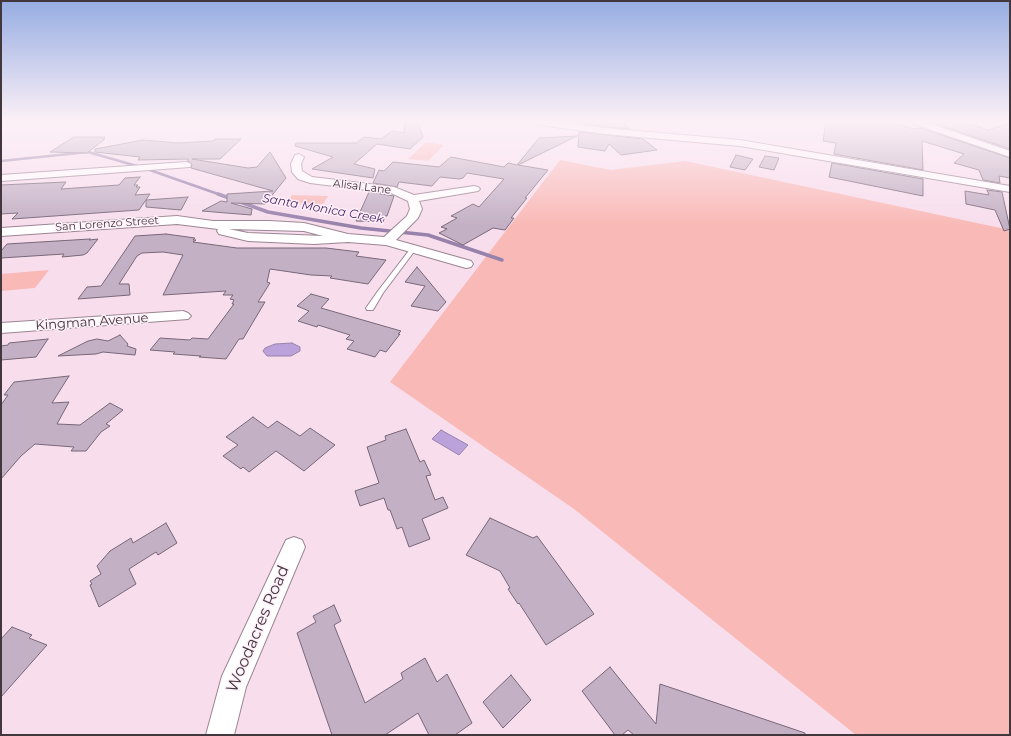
<!DOCTYPE html>
<style>
body{margin:0}
#map{position:relative;width:1011px;height:736px;overflow:hidden;background:#f8deed;font-family:Montserrat,sans-serif}
canvas{display:block}
.frame{position:absolute;inset:0;border:2px solid #41373d;pointer-events:none}
</style>
<div id="map">
<canvas width="1011" height="736"></canvas>
<div class="frame"></div>
</div>
<script>
const ctx = document.querySelector('canvas').getContext('2d');
ctx.lineJoin = 'round';
function fill(path, color) { ctx.fillStyle = color; ctx.fill(path, 'evenodd'); }
const toPath = rows => new Path2D(rows.map(r => 'M' + r).join(''));
function trace(path, color, width, dash) { ctx.strokeStyle = color; ctx.lineWidth = width; ctx.lineCap = dash ? 'butt' : 'round'; ctx.setLineDash(dash || []); ctx.stroke(path); }
function label(font, color, halo, rows, align = 'center') {
  ctx.font = font + ' Montserrat,sans-serif'; ctx.lineWidth = 3; ctx.setLineDash([]); ctx.textBaseline = 'middle'; ctx.strokeStyle = halo; ctx.fillStyle = color; for (const [text, x, y, turn = 0] of rows) {
    ctx.save(); ctx.translate(x, y); ctx.rotate((+turn || 0) * Math.PI / 180); ctx.textAlign = isNaN(turn) ? turn : align; if (halo) ctx.strokeText(text, 0, 0); ctx.fillText(text, 0, 0); ctx.restore();
  }
}
const green = toPath([
 [426,142,444,145,428,161,408,159],
 [560,160,611,170,685,161,1010,230,1010,735,856,735,574,509,390,382],
 [292,195,328,196,323,204,286,203],
 [49,270,35,288,1,291,1,274]
]);
const water = toPath([
 [292,343,300,347,300,351,291,356,267,356,263,351,265,348,275,344,292,343],
 [441,430,468,445,459,455,432,439,441,430]
]);
const streamFar1 = toPath([
 [1,161,88,152,144,168,221,195]
]);
const stream = toPath([
 [218,194,268,212,361,228,428,235,502,260]
]);
const building = toPath([
 [405,122,418,122,423,137,410,149,377,144,354,164,375,169,373,178,312,169,333,157,295,146,296,143,356,143,364,137,381,139,392,131,404,133,405,122],
 [579,122,622,122,630,129,605,127,579,122],
 [826,122,893,122,913,129,920,128,1010,158,1010,178,999,176,1000,183,983,180,979,170,954,163,964,154,922,141,923,170,834,154,836,143,823,141,826,122],
 [945,122,964,122,988,130,1010,123,1010,149,936,124,945,122],
 [579,132,643,139,657,150,621,155,609,144,605,151,578,147,579,132],
 [577,136,518,165,548,170,525,198,527,198,511,218,514,218,505,230,493,228,463,245,439,233,447,229,441,227,457,218,451,216,473,204,479,207,504,179,467,173,463,178,459,179,440,177,432,186,399,182,397,187,373,183,379,170,384,171,393,162,439,167,451,157,504,167,508,163,517,165,539,138,577,136],
 [74,137,105,137,103,139,105,139,87,153,50,152,74,137],
 [216,139,241,139,220,159,192,159,248,168,257,167,270,152,286,178,265,204,231,203,252,209,251,215,202,211,221,201,227,202,227,194,273,191,191,168,192,164,188,161,188,159,138,160,140,157,95,152,95,149,143,140,178,143,213,141,216,139],
 [736,155,753,159,745,170,730,167,736,155],
 [765,156,779,158,774,170,759,167,765,156],
 [832,163,923,179,923,196,829,177,832,163],
 [140,177,134,185,138,185,136,187,140,187,135,195,150,194,139,210,12,219,18,213,1,214,1,185,66,182,61,189,119,185,125,178,140,177],
 [987,190,1002,192,1010,229,1004,231,995,210,966,204,965,191,989,195,987,190],
 [369,192,394,196,387,216,385,216,383,222,356,221,369,192],
 [188,197,181,210,146,207,146,200,188,197],
 [166,234,195,238,193,240,196,240,193,242,237,248,326,248,359,252,356,256,386,260,368,284,330,278,332,276,311,275,270,269,267,282,270,283,258,302,265,302,243,339,239,339,226,359,199,357,201,356,173,354,175,352,150,350,160,338,190,340,192,338,208,339,234,304,232,304,234,300,230,299,233,295,223,295,226,291,163,295,183,255,163,252,142,253,137,256,119,284,129,284,130,295,78,299,87,287,101,286,135,236,166,234],
 [90,239,89,240,98,239,87,253,83,255,62,257,64,254,1,258,1,251,7,244,90,239],
 [417,267,446,302,438,311,411,306,425,286,405,282,417,267],
 [311,294,329,299,321,308,401,331,398,334,400,334,386,352,380,350,375,357,347,349,354,341,346,339,350,335,318,325,317,327,298,321,309,311,297,306,311,294],
 [120,335,128,344,127,346,136,349,135,355,103,352,96,354,58,356,88,341,97,339,108,341,120,335],
 [48,339,36,357,1,360,1,346,8,345,9,343,48,339],
 [69,376,52,403,69,402,57,424,80,425,110,403,123,410,106,424,110,426,101,432,86,451,71,451,74,447,35,444,21,456,1,479,1,405,8,395,4,395,14,382,69,376],
 [253,417,268,428,277,421,300,436,310,428,335,445,304,471,276,451,249,472,243,467,241,469,223,456,238,445,226,437,253,417],
 [406,429,420,462,424,460,431,475,426,476,435,500,443,497,448,508,422,519,430,539,409,547,402,527,397,529,390,510,388,510,384,498,360,506,355,491,379,483,367,447,386,440,385,436,406,429],
 [490,518,533,538,537,536,594,614,546,645,519,603,518,604,508,589,510,588,500,571,466,555,490,518],
 [166,523,177,543,158,555,156,552,129,569,136,584,99,607,90,585,92,584,90,581,101,574,97,566,110,551,131,538,133,543,166,523],
 [334,605,341,621,334,625,365,703,403,679,401,673,425,658,437,682,447,674,472,723,455,735,429,735,418,713,385,735,332,735,297,633,316,622,313,616,334,605],
 [12,627,32,635,29,638,47,645,1,697,1,639,12,627],
 [610,667,656,724,660,684,805,733,805,735,634,735,628,730,622,735,615,735,582,691,610,667],
 [511,675,531,700,503,728,483,702,511,675]
]);
const service = toPath([
 [413,247,416,249,383,293,373,310,367,310,366,308,378,291,411,248,413,247]
]);
const minor = toPath([
 [535,122,560,122,605,128,740,140,1010,186,1010,192,740,146,605,134,539,125,535,122],
 [913,122,926,122,1010,151,1010,157,914,124,913,122],
 [299,154,304,157,301,164,302,171,312,177,394,187,414,195,474,186,478,187,480,189,478,191,419,201,422,209,418,218,396,240,471,261,473,264,471,267,466,268,386,245,348,242,314,244,248,241,219,234,217,231,218,229,177,224,1,236,1,228,177,216,213,221,269,221,304,223,348,234,384,237,407,216,410,209,408,201,391,193,310,183,298,179,292,172,291,164,295,155,299,154],
 [229,229,304,231,323,236,248,233,229,229],
 [186,162,190,163,191,165,190,167,1,181,1,175,186,162],
 [183,311,188,313,191,316,188,319,1,333,1,323,183,311],
 [294,537,302,540,305,547,246,687,234,735,206,735,222,676,286,540,294,537]
]);
const farStreetnames = [
 ["Alisal Lane",362,187,7],
 ["San Lorenzo Street",107,224,-4]
];
const farWaternames = [
 ["Santa Monica Creek",323,209,10]
];
const streetNames = [
 ["Kingman Avenue",92,322,-4]
];
const nearStreetnames = [
 ["Woodacres Road",258,629,-67]
];
fill(green, '#f9bab7');
fill(water, '#bca2da');
trace(water, '#9782ab', 1);
trace(streamFar1, '#9782ab', 2.5);
trace(stream, '#9782ab', 3.5);
fill(building, '#c3b0c4');
trace(building, '#776778', 1);
trace(service, '#9c8592', 2);
trace(minor, '#9c8592', 2);
fill(service, '#fff');
fill(minor, '#fff');
const sky = ctx.createLinearGradient(0, 0, 0, 225);
sky.addColorStop(0, '#96ade2');
sky.addColorStop(0.54, '#fcf0f7');
sky.addColorStop(1, '#fcf0f700');
ctx.fillStyle = sky;
ctx.fillRect(0, 0, 1011, 225);
label('11px', '#41373d', '#ffeff8', farStreetnames);
label('italic 12px', '#482668', '#ffeff8', farWaternames);
label('13px', '#41373d', '#ffeff8', streetNames);
label('16px', '#41373d', '#ffeff8', nearStreetnames);
</script>
